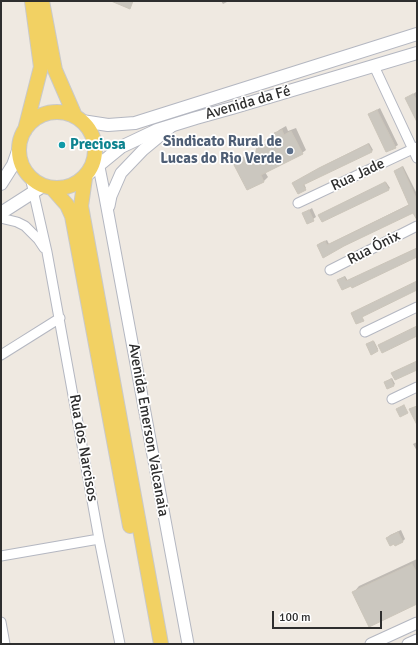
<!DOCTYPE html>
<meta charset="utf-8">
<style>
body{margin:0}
#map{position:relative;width:418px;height:645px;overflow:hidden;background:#efe9e1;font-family:Signika,sans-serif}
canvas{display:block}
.frame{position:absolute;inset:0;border:2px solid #2e2e2e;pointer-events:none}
.scale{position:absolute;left:272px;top:611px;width:110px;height:18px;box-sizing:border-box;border:2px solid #2e2e2e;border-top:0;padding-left:5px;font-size:12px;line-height:14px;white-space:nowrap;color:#2e2e2e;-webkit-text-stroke:3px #fff;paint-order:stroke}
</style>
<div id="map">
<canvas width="418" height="645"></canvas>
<div class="frame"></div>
<div class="scale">100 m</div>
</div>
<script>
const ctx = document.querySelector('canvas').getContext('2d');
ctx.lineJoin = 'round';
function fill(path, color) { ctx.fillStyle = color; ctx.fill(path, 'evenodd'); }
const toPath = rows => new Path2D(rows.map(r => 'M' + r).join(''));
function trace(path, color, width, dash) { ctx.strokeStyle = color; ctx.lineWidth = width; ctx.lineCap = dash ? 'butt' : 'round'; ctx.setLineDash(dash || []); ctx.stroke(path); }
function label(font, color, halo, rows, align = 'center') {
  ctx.font = font + ' Signika,sans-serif'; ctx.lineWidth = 3.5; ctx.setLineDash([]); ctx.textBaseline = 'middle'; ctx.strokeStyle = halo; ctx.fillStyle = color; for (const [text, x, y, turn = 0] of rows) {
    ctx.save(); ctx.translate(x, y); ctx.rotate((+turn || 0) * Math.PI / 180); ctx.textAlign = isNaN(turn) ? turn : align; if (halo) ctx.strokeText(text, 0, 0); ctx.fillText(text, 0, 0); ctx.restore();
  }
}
const shadow = toPath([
 [221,1,229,1,223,4],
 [416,92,417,94,417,121,406,99],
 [380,108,398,145,395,147,370,114],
 [286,126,288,131,296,128,306,150,302,153,265,172,268,177,264,181,247,189,235,163,239,159,257,150,261,146,268,142,267,140,270,137,275,134,279,130],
 [369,143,373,150,372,151,304,184,306,188,305,189,293,183,321,167],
 [403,166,417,194,417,219,413,212,323,256,318,245,320,243,327,240,329,244,410,204,395,171],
 [386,182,390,188,389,189,320,214],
 [312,208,316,217,307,223,303,214],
 [417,248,417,256,352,285,339,279,345,276,348,281],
 [374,341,378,349,377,350,368,344],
 [392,378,395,384,394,385,385,382],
 [417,442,417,451,413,444],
 [401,530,405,539,403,541,387,538,390,535],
 [417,559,417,603,354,592,359,586]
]);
const building = toPath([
 [111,1,133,1,130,9,111,1],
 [413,94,417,101,417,122,405,98,413,94],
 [377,110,396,148,386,152,368,114,377,110],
 [282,130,284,135,291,131,303,154,261,175,264,182,247,190,233,163,257,151,256,149,267,144,265,140,275,136,274,133,282,130],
 [368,144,372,152,303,185,306,190,298,194,292,183,319,168,368,144],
 [402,167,417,200,417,220,413,213,344,246,323,258,317,245,325,241,327,245,409,205,394,171,402,167],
 [385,182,389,190,322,222,318,215,385,182],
 [309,210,314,221,307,224,302,213,309,210],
 [417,248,417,257,352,288,351,286,342,290,337,280,344,277,346,281,417,248],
 [417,281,417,290,362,317,364,321,356,324,351,313,417,281],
 [417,326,417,336,382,353,378,345,417,326],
 [373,341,378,351,371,355,366,344,373,341],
 [417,361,417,370,395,380,391,373,417,361],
 [391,379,394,386,387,389,384,382,391,379],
 [404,405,408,413,400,417,396,409,404,405],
 [417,406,417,425,409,409,417,406],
 [398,532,403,542,395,546,394,544,390,546,386,538,398,532],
 [412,564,417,573,417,604,369,627,352,592,412,564]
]);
const minor = toPath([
 [374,66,417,158],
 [30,177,47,252,99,539,120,644],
 [298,203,417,147],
 [1,218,17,222,25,226,38,239,44,248],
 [330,270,417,226],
 [365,332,417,307],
 [1,355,60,318],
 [392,399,417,387],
 [1,556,99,539],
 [1,622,5,644]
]);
const tertiary = toPath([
 [96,152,105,197,188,644],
 [109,206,111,196,121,173,143,150,172,126],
 [371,644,417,623],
 [408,644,417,640]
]);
const secondary = toPath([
 [82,121,108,125,135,123,417,34],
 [88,174,121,147,157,130,196,118,232,108,417,53],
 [1,184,13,165,19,148],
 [1,213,43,186]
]);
const primary = toPath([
 [42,1,55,70,75,116],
 '19 150a38 38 0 1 1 76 0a38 38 0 1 1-76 0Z',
 [25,130,41,67,32,1],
 [85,178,81,206,161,644],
 [52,188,67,205,72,216,130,526]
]);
const markers = [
 [62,145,4,"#0f9aa8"],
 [290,151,4,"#5c6f8a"]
];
const streetNames = [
 ["Avenida da Fé",248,103,-16],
 ["Rua Jade",358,175,-25],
 ["Rua Ónix",374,248,-27],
 ["Avenida Emerson Valcanaia",148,430,80],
 ["Rua dos Narcisos",83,448,80]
];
const serviceNames = [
 ["Sindicato Rural de",282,142],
 ["Lucas do Rio Verde",282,159]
];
const cultureNames = [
 ["Preciosa",70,145]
];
fill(shadow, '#0003');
fill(building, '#cbc7bf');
trace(building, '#cbc5ba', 1);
trace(minor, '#b4b7c1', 11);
trace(tertiary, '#b4b7c1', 13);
trace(secondary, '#b4b7c1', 14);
trace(primary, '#c9c9c9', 16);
trace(minor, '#fff', 9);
trace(tertiary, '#fff', 11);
trace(secondary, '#fff', 12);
trace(primary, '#f2d163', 14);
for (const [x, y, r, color] of markers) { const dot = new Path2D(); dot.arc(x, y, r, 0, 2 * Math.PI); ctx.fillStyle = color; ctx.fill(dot); trace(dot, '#fff', 1.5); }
label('15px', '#2e2e2e', '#fff', streetNames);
label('bold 15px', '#4e5e75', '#fff', serviceNames, 'right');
label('bold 15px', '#0d838f', '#fff', cultureNames, 'left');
</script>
